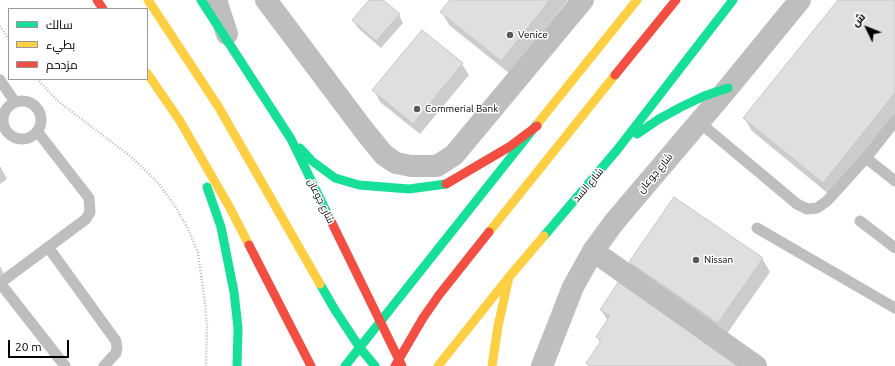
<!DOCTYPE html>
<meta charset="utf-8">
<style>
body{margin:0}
#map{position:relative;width:895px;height:366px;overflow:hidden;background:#fff;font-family:Ubuntu,Cairo,sans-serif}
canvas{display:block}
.legend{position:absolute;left:8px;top:8px;width:140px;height:72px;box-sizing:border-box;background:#fff;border:1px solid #999;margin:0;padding:5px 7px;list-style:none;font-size:12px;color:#000}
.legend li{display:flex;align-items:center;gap:8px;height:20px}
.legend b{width:20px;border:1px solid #999}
.north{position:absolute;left:847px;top:8px;width:40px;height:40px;-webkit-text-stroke:3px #fff;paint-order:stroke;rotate:313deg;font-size:11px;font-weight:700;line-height:16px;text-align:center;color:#000}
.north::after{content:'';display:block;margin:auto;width:14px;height:18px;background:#000;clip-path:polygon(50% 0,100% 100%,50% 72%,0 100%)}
.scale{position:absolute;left:8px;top:340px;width:61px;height:18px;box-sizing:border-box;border:2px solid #000;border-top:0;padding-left:5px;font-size:12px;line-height:14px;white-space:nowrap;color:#000;-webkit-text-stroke:3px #fff;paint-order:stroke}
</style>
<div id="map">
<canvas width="895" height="366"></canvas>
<ul class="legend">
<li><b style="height:5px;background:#16e098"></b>سالك</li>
<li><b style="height:5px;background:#ffcf43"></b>بطيء</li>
<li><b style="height:5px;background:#f24e42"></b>مزدحم</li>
</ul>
<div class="north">ش</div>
<div class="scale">20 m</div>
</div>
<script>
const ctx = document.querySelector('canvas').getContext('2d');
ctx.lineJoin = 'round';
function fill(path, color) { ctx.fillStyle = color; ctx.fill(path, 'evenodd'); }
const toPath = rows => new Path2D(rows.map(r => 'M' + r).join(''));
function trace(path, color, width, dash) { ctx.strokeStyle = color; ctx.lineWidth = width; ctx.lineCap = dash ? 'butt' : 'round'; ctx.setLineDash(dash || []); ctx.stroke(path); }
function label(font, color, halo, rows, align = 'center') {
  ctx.font = font + ' Ubuntu,Cairo,sans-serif'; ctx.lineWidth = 3; ctx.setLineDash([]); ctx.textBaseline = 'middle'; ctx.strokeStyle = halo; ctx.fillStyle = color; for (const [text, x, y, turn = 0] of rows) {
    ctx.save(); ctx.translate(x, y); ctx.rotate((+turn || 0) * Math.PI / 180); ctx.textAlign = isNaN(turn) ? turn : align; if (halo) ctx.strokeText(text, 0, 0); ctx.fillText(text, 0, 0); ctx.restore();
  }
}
const shadow = toPath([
 [370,0,382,0,399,15,403,23,381,48,358,28,353,20],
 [451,0,568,0,509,73,449,25,442,12],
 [839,0,895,0,895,116,831,196,752,131,744,118],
 [462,64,469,75,420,134,380,102,374,90],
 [0,166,7,179,0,184],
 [762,258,770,272,726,335,638,276,630,262],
 [0,266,4,274,0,277],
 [601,310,745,366,589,366,587,363,600,343,597,337,608,321]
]);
const building = toPath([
 [369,0,383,0,400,14,376,41,352,20,369,0],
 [450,0,550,0,501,61,440,12,450,0],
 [838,0,895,0,895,93,823,183,743,118,838,0],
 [422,30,463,63,413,124,372,90,422,30],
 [674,197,763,258,718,323,629,262,674,197],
 [619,281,747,366,590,366,586,363,601,341,596,337,610,316,600,310,619,281]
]);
const path = toPath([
 [0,26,9,39],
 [37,79,59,102,130,156,145,170,159,184,175,206,188,229,198,253,205,303,207,327,206,366]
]);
const lane = toPath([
 [0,80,15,102],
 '3 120a19 19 0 1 1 38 0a19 19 0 1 1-38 0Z',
 [895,121,866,158,895,181],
 [699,122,797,204,807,209,817,208,827,201,866,158],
 [860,221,895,248],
 [757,228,895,308],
 [48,247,116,341,117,348,116,353,104,366],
 [0,283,86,219,90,212,89,198,37,131],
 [0,283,65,366]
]);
const street = toPath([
 [216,0,227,34],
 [266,0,366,133,384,155,396,163,411,166,437,166,454,155,583,0],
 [593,251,756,366],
 [542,366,573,287,593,251,615,221,728,88,800,0]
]);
const fast = toPath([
 [201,0,291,139,330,219],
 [637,134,659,119,681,107,704,96,728,88],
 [300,148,312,161,335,178,359,185,409,189,446,184],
 [207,187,221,227,234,292,238,328,237,366],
 [544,236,617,150,733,0],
 [320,284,335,310,360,348,375,366],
 [345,366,538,123]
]);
const slow = toPath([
 [148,0,218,106,320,284],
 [147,73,180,121,230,208,249,245],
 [538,123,637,0],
 [489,232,615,75],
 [438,366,509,277,544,236],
 [492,366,498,326,509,277]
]);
const jam = toPath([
 [97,0,103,9],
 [615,75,676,0],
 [446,184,509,147,537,126],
 [330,219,402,366],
 [249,245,311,366],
 [395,366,423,318,439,295,489,232]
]);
const markers = [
 [510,35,4,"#595959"],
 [417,109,4,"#595959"],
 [696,260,4,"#595959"]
];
const poiNames = [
 ["Venice",518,35],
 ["Commerial Bank",425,109],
 ["Nissan",704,260]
];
const streetNames = [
 ["شارع جوعان",655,173,-50],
 ["شارع السد",588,185,-50],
 ["شارع جوعان",321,201,64]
];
fill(shadow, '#0003');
fill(building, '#dfdfdf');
trace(building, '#c7c7c7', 1);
trace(path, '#b9b9b9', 2.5, [1, 2]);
trace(lane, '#bebebe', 11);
trace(street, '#bebebe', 22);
trace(fast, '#16e098', 9);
trace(slow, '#ffcf43', 9);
trace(jam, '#f24e42', 9);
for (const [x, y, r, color] of markers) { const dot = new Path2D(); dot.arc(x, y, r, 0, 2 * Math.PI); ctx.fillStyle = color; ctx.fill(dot); trace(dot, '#fff', 1.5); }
label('10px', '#000', '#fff', poiNames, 'left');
label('10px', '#000', '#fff', streetNames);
</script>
